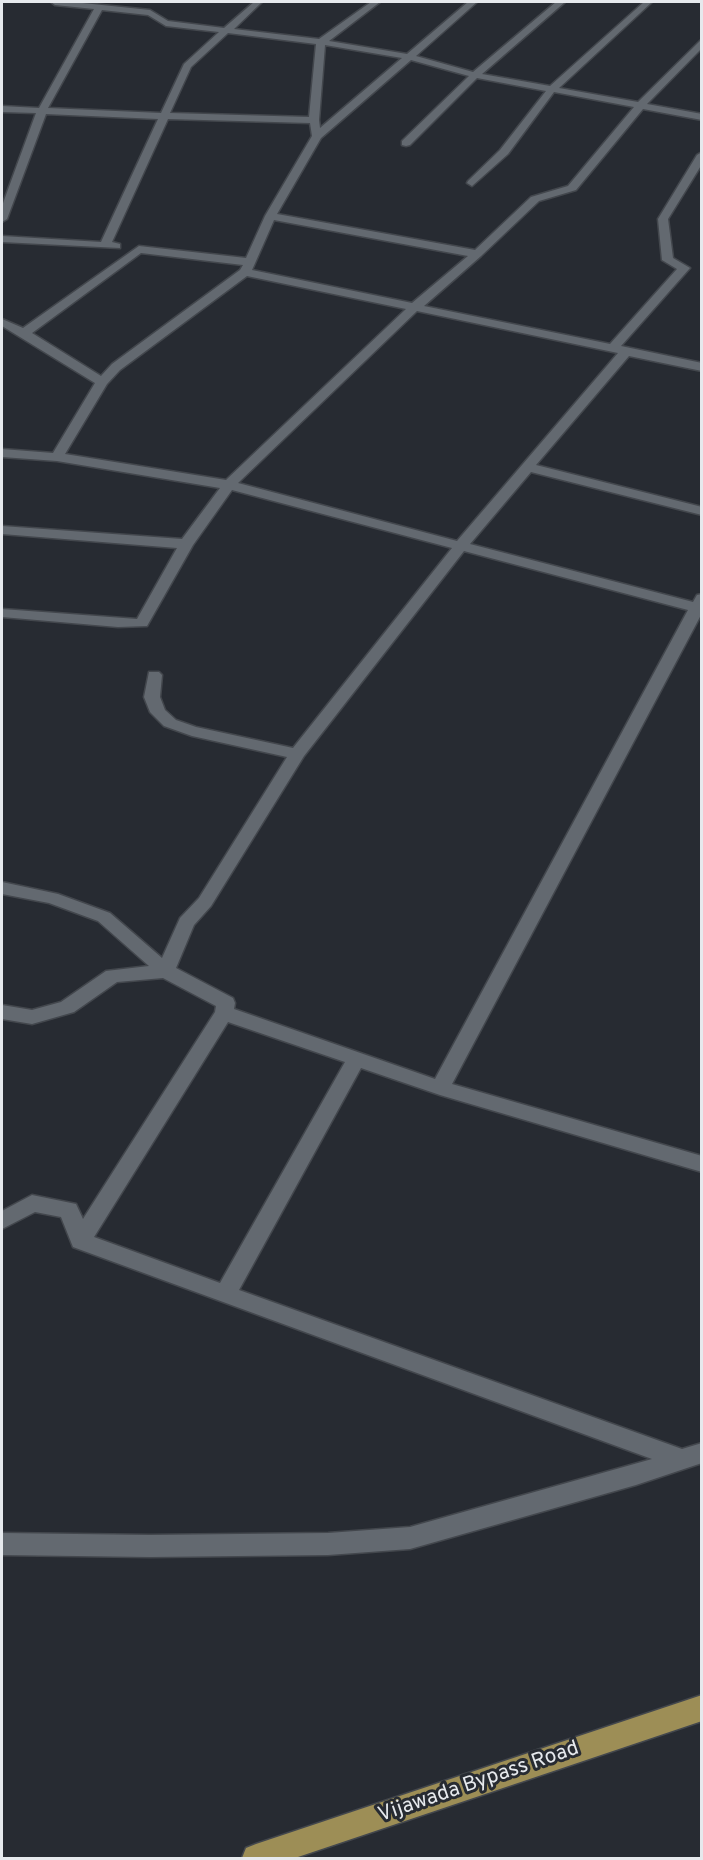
<!DOCTYPE html>
<style>
body{margin:0}
#map{position:relative;width:703px;height:1860px;overflow:hidden;background:#272b32;font-family:Overpass,sans-serif}
canvas{display:block}
.frame{position:absolute;inset:0;border:3px solid #e6e9ed;pointer-events:none}
</style>
<div id="map">
<canvas width="703" height="1860"></canvas>
<div class="frame"></div>
</div>
<script>
const ctx = document.querySelector('canvas').getContext('2d');
ctx.lineJoin = 'round';
const toPath = rows => new Path2D(rows.map(r => 'M' + r).join(''));
function trace(path, color, width, dash) { ctx.strokeStyle = color; ctx.lineWidth = width; ctx.lineCap = dash ? 'butt' : 'round'; ctx.setLineDash(dash || []); ctx.stroke(path); }
function fill(path, color) { ctx.fillStyle = color; ctx.fill(path, 'evenodd'); }
function label(font, color, halo, rows, align = 'center') {
  ctx.font = font + ' Overpass,sans-serif'; ctx.lineWidth = 6; ctx.setLineDash([]); ctx.textBaseline = 'middle'; ctx.strokeStyle = halo; ctx.fillStyle = color; for (const [text, x, y, turn = 0] of rows) {
    ctx.save(); ctx.translate(x, y); ctx.rotate((+turn || 0) * Math.PI / 180); ctx.textAlign = isNaN(turn) ? turn : align; if (halo) ctx.strokeText(text, 0, 0); ctx.fillText(text, 0, 0); ctx.restore();
  }
}
const minor = toPath([
 [51,2,73,2,150,10,168,21,224,28,254,2,262,2,234,29,319,39,371,2,380,2,329,41,407,54,468,2,477,2,416,56,473,72,556,2,565,2,482,74,550,86,644,2,652,2,559,88,638,102,702,39,702,48,647,104,702,114,702,120,643,109,576,190,539,201,481,256,424,306,610,344,677,269,662,260,658,219,697,155,702,152,702,164,668,219,673,258,690,268,621,346,702,363,702,371,629,356,536,465,702,507,702,515,531,472,470,544,693,602,697,595,702,594,702,613,452,1084,702,1156,702,1172,440,1095,361,1068,239,1290,682,1449,702,1443,702,1463,636,1485,410,1549,328,1555,150,1557,2,1555,2,1533,150,1535,328,1533,410,1527,652,1459,73,1247,61,1217,35,1212,2,1229,2,1211,32,1195,76,1204,83,1219,215,1012,216,1006,163,978,117,982,74,1012,32,1024,2,1019,2,1005,32,1010,61,1002,106,971,149,966,98,921,49,903,2,894,2,882,58,894,110,913,162,958,180,918,199,898,287,757,192,736,164,726,150,712,144,697,149,672,159,672,162,675,160,697,165,710,176,720,196,727,293,748,452,548,232,490,193,545,147,626,118,627,2,617,2,609,137,619,177,548,2,534,2,526,182,539,220,488,57,461,2,457,2,449,53,453,95,383,2,326,2,319,23,328,139,246,246,258,265,216,312,136,310,123,168,119,112,242,120,244,120,248,2,242,2,236,101,242,158,119,46,114,7,219,2,222,2,206,36,113,2,112,2,106,39,108,94,9,55,5,51,2],
 [102,10,148,15,166,26,219,32,184,64,161,113,48,108,102,10],
 [228,33,316,44,309,117,170,113,191,67,228,33],
 [325,45,402,58,320,128,319,120,325,45],
 [411,60,469,76,402,141,402,145,406,146,410,145,477,78,546,91,500,150,468,181,467,183,472,186,508,154,554,92,634,107,568,186,531,197,475,250,277,214,321,138,411,60],
 [274,220,468,256,412,303,252,270,274,220],
 [141,253,243,265,240,270,112,364,101,376,32,333,141,253],
 [247,276,406,309,226,480,65,454,107,384,120,370,247,276],
 [417,311,618,353,457,541,238,483,417,311],
 [464,551,688,610,435,1079,234,1009,235,1003,233,998,176,968,194,925,211,906,304,756,464,551],
 [228,1022,345,1062,220,1283,94,1237,228,1022]
]);
const major = toPath([
 [702,1695,702,1721,295,1858,242,1858,246,1848,256,1844,702,1695]
]);
const nearStreetnames = [
 ["Vijawada Bypass Road",479,1783,-19]
];
trace(minor, '#43474d', 3);
trace(major, '#43474d', 3);
fill(minor, '#636970');
fill(major, '#9d8e56');
label('21px', '#e6e9ed', '#272b32', nearStreetnames);
</script>
